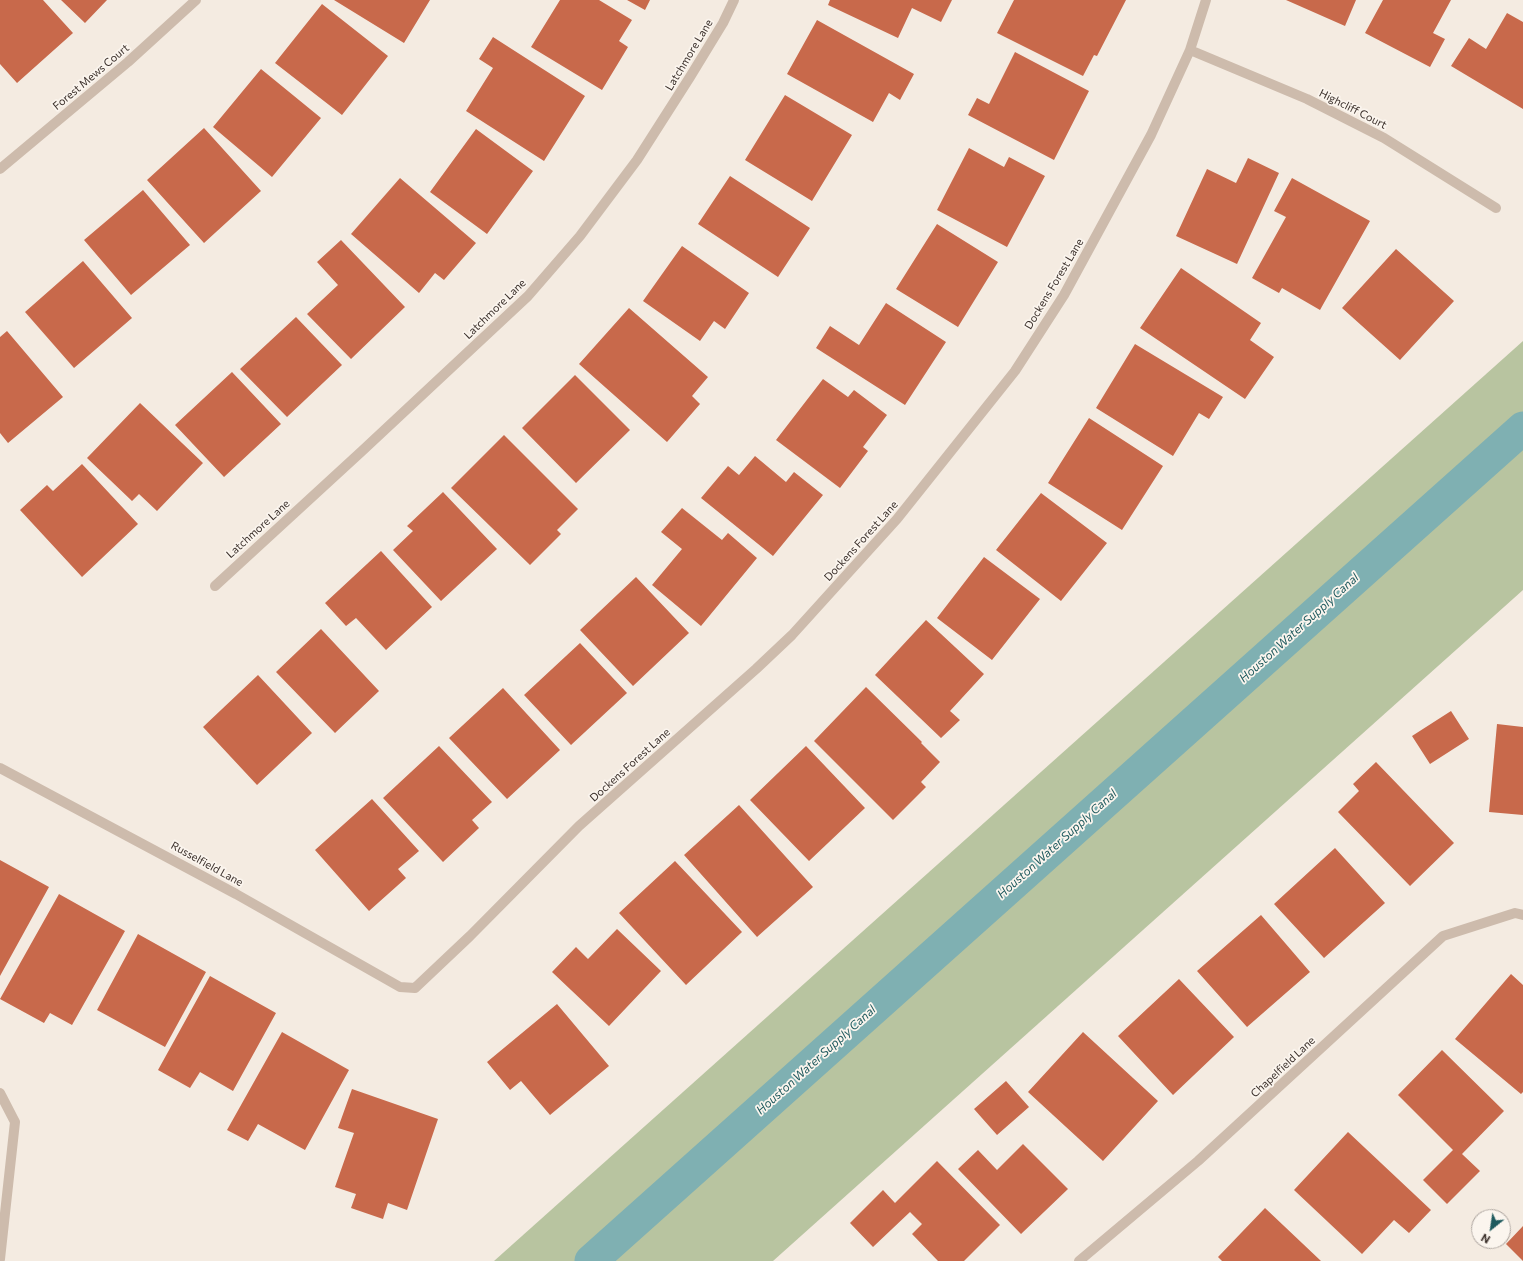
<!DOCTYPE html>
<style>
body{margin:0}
#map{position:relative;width:1523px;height:1261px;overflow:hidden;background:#f4ebe1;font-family:Commissioner,sans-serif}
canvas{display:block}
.north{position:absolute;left:1471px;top:1209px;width:40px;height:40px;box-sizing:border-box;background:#fbf5ee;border:1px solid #aea6a0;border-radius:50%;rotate:210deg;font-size:11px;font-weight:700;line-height:16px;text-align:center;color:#3b302b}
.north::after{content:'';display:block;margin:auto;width:14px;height:18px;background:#1f5a5e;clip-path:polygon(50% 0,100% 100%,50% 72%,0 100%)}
</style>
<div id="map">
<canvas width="1523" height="1261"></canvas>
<div class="north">N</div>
</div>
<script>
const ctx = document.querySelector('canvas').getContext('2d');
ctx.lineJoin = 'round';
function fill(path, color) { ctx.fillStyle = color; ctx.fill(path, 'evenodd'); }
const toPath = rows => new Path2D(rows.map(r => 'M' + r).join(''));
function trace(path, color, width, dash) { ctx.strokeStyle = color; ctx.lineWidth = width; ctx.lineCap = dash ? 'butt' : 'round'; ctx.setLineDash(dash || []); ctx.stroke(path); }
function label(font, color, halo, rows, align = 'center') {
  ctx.font = font + ' Commissioner,sans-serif'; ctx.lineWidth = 3.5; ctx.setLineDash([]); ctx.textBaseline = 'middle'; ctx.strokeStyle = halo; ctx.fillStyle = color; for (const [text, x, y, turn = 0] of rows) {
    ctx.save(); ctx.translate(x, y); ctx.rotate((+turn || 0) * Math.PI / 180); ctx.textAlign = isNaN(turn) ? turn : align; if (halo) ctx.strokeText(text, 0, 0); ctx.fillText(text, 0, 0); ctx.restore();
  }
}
const green = toPath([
 [1523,341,1523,590,773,1261,494,1261]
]);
const canal = toPath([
 [591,1261,1523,428]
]);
const building = toPath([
 [0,0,43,0,73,33,17,83,0,64],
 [61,0,107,0,85,23],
 [334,0,430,0,404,43],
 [560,0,599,0,632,20,619,41,628,47,602,90,531,47],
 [627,0,650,0,645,10],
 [830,0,952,0,941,22,912,8,898,38,828,5],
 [1014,0,1126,0,1097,56,1094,55,1083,76,997,33],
 [1286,0,1356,0,1345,26],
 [1383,0,1451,0,1433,33,1445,39,1430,67,1365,33],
 [322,4,388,56,342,115,275,63],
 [1507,13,1523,22,1523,109,1451,66,1469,38,1486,49],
 [817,20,914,74,900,100,889,93,873,122,787,74],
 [493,37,585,96,544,161,466,111,493,68,479,59],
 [1015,52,1089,91,1054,160,968,115,977,98,989,104],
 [261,69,321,118,272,177,213,127],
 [785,95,852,135,812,201,745,160],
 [204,128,261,191,204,243,147,180],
 [476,129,533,171,487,234,430,192],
 [969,148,1004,167,1009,157,1045,176,1007,247,937,210],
 [1248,158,1279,173,1237,264,1176,236,1207,169,1236,183],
 [730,176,810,228,778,277,698,224],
 [400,178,476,243,444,280,435,273,419,293,351,234],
 [1292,178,1370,221,1320,310,1282,288,1279,293,1252,278,1286,217,1274,211],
 [143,190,190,245,131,295,84,240],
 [937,224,998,262,958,327,896,289],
 [341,240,405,307,351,359,307,314,338,285,317,262],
 [682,246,749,293,725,329,714,321,700,341,643,301],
 [1396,249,1454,301,1400,360,1342,308],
 [83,261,132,318,74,368,25,312],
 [1181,268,1261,323,1250,340,1274,357,1245,399,1140,328],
 [886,303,946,342,905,405,816,348,830,326,859,345],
 [629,308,708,377,692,396,700,404,667,442,579,364],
 [296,317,342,365,287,417,240,369],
 [7,331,63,397,8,443,0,433,0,337],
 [1135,344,1223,397,1209,419,1199,413,1173,456,1096,408],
 [232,372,281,424,224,477,175,425],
 [575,375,630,430,576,483,522,428],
 [823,379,848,397,854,390,887,415,863,447,868,451,840,488,776,440],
 [140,403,203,463,157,511,139,494,132,501,87,458],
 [1089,418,1163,466,1122,530,1048,483],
 [504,435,578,509,557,530,561,534,530,565,451,488],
 [755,456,786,482,794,472,823,495,773,556,701,498,728,466,739,475],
 [82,464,138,524,82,577,20,510,47,485,53,491],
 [443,492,497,549,441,601,393,550,413,531,407,526],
 [1041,493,1107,543,1061,601,996,550],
 [682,508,722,540,728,533,757,558,701,626,652,585,682,549,661,532],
 [381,551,432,607,386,650,356,618,346,626,325,603],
 [984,557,1040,599,992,660,937,618],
 [636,577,689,633,633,686,580,630],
 [926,620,984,674,950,711,960,720,941,738,875,675],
 [321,629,379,691,335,733,276,672],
 [580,643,627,693,571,745,524,695],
 [258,675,312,733,257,785,203,727],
 [866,687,922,742,921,743,940,762,921,782,926,787,893,820,814,741],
 [503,688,560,750,507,799,449,738],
 [1451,711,1469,739,1430,764,1412,736],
 [1497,724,1523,727,1523,815,1489,812],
 [439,746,492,802,472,820,479,828,443,862,383,798],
 [806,746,865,808,809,861,750,800],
 [1376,762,1454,843,1410,886,1338,812,1359,791,1353,784],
 [372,799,419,851,398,869,406,878,369,911,315,850],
 [739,805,813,887,757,937,684,855],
 [1335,848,1385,903,1324,958,1274,904],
 [0,860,49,887,0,976],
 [675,861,742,932,686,985,619,913],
 [59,894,125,931,72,1025,50,1013,44,1023,0,999],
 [1261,915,1310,972,1247,1027,1197,971],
 [617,929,661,971,609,1026,552,972,576,947,588,959],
 [138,934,206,972,165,1047,97,1010],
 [1511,974,1523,985,1523,1092,1521,1094,1455,1039],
 [210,976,276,1013,233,1091,200,1072,190,1088,158,1070],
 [1179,979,1234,1037,1173,1095,1118,1036],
 [557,1004,609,1066,550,1115,521,1081,510,1090,487,1062],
 [282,1032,349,1070,305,1150,258,1124,248,1141,227,1130],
 [1083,1032,1158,1101,1103,1161,1028,1092],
 [1442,1050,1504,1111,1462,1154,1480,1171,1447,1204,1423,1180,1453,1150,1398,1095],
 [1006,1081,1029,1107,997,1135,974,1109],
 [352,1089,438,1119,407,1210,388,1203,383,1219,351,1208,356,1194,335,1187,354,1133,338,1128],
 [1348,1132,1431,1210,1409,1233,1394,1220,1362,1254,1294,1190],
 [1023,1144,1068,1189,1021,1234,958,1169,978,1150,997,1170],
 [937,1161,1000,1225,964,1261,938,1261,912,1234,922,1224,910,1212,873,1247,850,1223,883,1190,895,1203],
 [1265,1208,1321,1261,1222,1261,1218,1257],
 [1523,1226,1523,1261,1506,1244]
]);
const lane = toPath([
 [0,1093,15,1122,0,1259]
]);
const street = toPath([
 [1190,50,1307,99,1384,138,1496,208],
 [0,169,128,62,196,0],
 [215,586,362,451,528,296,580,236,637,160,690,77,723,23,734,0],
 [0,768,236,894,400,987,415,988,470,936,579,826,756,669,792,635,897,519,1015,371,1064,295,1151,135,1190,50,1206,0],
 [1079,1261,1198,1161,1443,936,1515,913,1523,915]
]);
const streetNames = [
 ["Latchmore Lane",689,55,-59],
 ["Forest Mews Court",91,77,-40],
 ["Highcliff Court",1353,109,27],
 ["Dockens Forest Lane",1054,284,-59],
 ["Latchmore Lane",495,309,-44],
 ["Latchmore Lane",258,529,-42],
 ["Dockens Forest Lane",861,541,-48],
 ["Dockens Forest Lane",630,765,-42],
 ["Russelfield Lane",207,864,29],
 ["Chapelfield Lane",1283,1067,-43]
];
const waterNames = [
 ["Houston Water Supply Canal",1299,628,-42],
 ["Houston Water Supply Canal",1057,844,-42],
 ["Houston Water Supply Canal",816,1060,-42]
];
fill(green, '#b8c4a0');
trace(canal, '#7fb0b2', 33);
fill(building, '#c8694b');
trace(lane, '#cdbbac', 10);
trace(street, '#cdbbac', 10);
label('11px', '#3b302b', '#fbf5ee', streetNames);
label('italic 12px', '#1f5a5e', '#fbf5ee', waterNames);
</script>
